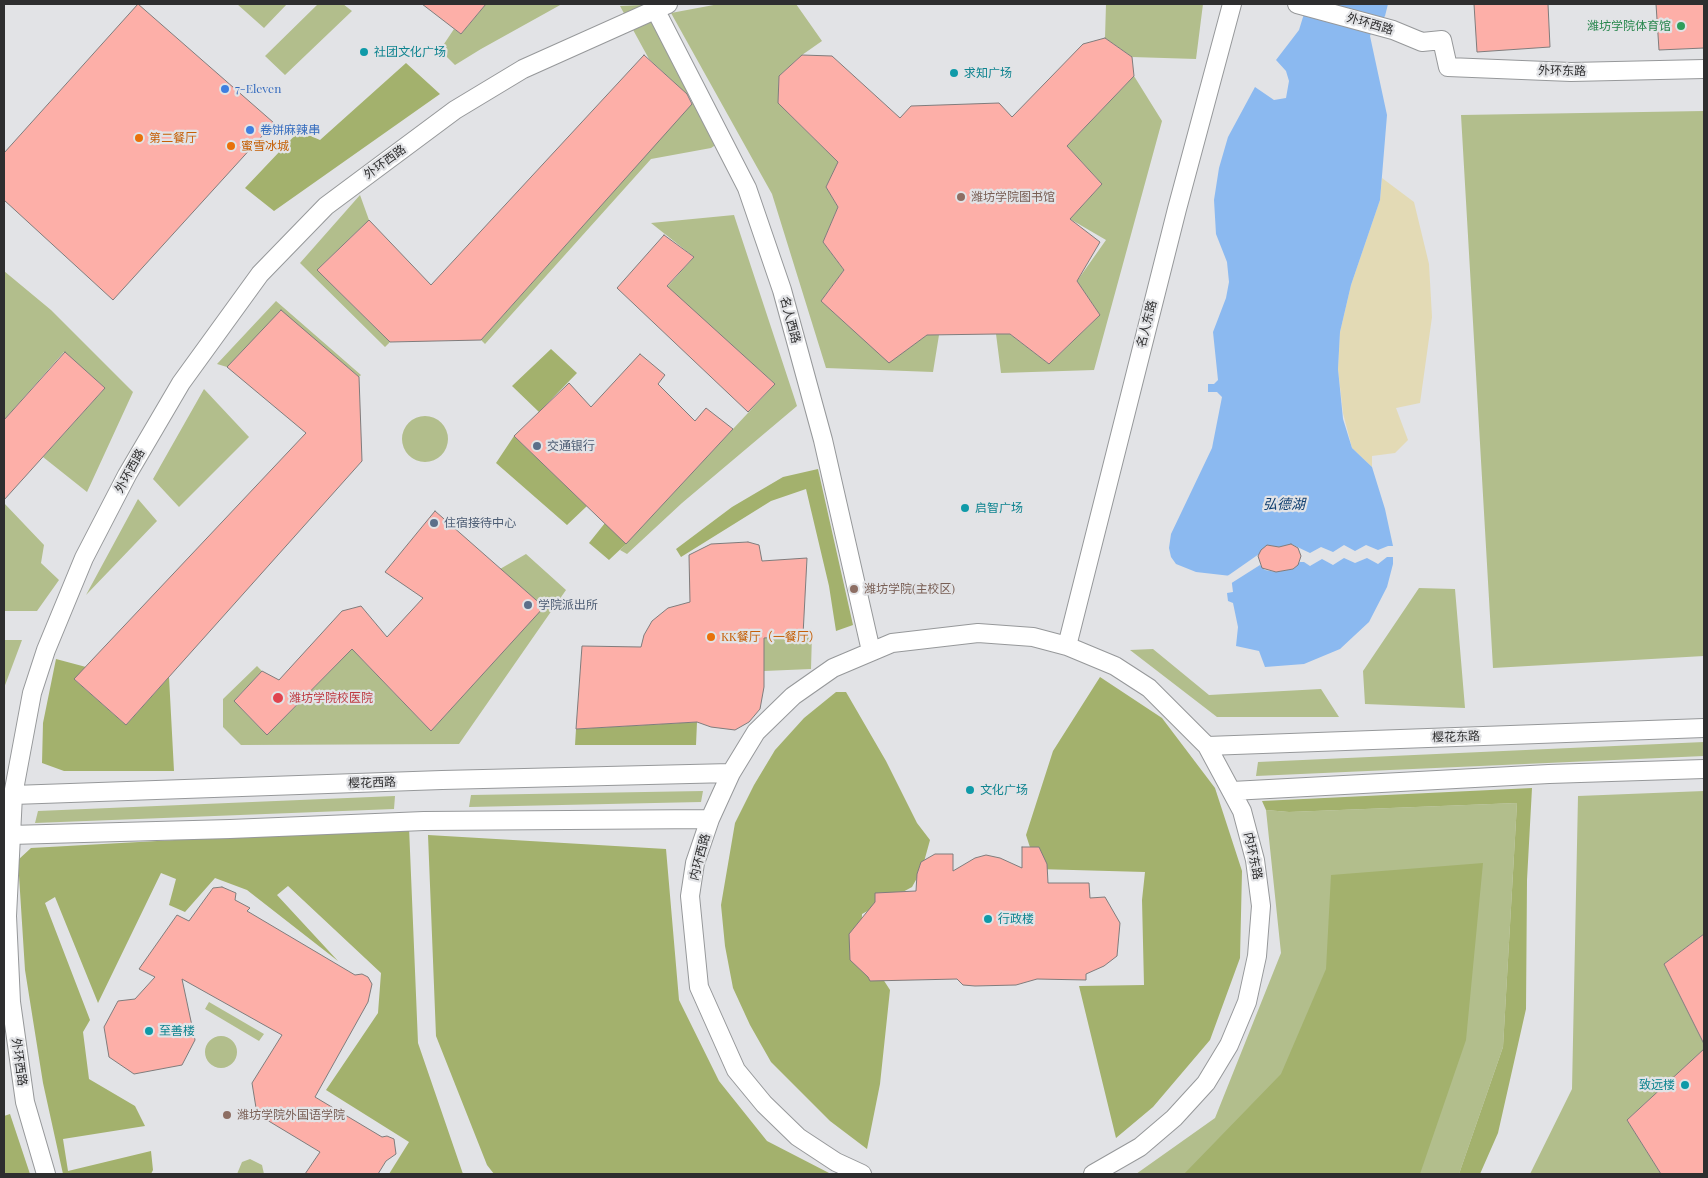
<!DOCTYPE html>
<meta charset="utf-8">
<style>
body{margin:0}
#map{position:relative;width:1708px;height:1178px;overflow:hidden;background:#e2e3e6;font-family:"Playfair Display",serif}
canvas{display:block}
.frame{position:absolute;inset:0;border:5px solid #2e2e2f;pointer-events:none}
</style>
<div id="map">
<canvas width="1708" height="1178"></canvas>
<div class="frame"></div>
</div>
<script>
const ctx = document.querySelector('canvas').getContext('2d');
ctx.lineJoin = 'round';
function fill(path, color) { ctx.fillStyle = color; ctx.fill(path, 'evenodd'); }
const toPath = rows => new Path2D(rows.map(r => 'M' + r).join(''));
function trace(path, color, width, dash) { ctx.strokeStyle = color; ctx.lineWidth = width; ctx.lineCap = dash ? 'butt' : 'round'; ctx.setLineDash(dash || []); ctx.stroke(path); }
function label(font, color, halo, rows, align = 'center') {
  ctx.font = font + ' "Playfair Display","Noto Sans SC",serif'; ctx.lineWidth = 4.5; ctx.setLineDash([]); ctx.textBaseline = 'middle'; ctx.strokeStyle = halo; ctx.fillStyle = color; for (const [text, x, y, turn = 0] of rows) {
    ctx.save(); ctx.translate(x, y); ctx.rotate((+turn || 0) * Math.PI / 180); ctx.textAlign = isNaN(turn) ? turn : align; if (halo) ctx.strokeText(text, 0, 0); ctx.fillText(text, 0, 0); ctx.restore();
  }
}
const green = toPath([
 [237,4,287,4,264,28],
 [318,4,343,4,352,11,285,75,265,56],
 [486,4,562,4,481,49,455,65,440,50,454,29,461,34],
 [719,4,796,4,822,41,802,55,779,76,778,103,838,162,826,187,838,207,823,242,844,270,821,301,889,362,927,335,939,335,933,372,826,368,772,194,671,13],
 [1106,4,1203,4,1196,59,1132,57,1105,38],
 [644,5,690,81,720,142,711,148,651,159,485,344,481,340,694,101,649,59,620,6],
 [1134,76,1162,121,1094,370,1001,373,996,334,1010,334,1049,364,1100,315,1077,281,1106,240,1070,219,1102,184,1067,146],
 [1704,111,1704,656,1493,668,1461,115],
 [360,195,369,220,317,270,390,342,385,347,300,263],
 [734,215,797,406,682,503,627,554,620,550,775,384,667,287,694,257,651,223],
 [4,271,51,310,133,392,87,492,43,457,105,388,64,352,4,420],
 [276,301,361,375,359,377,281,311,227,367,217,364],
 [204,389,249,437,179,507,153,479],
 '402 439a23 23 0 1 1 46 0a23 23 0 1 1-46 0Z',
 [138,499,157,521,86,595],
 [4,503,44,545,41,563,59,580,37,611,4,611],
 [526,554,566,590,459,744,241,745,223,727,223,699,257,666,262,671,234,701,267,735,352,649,431,731,543,607,500,569],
 [1419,588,1455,589,1465,708,1365,704,1363,671],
 [812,634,811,669,764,671,764,638],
 [4,640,22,640,4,688],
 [1153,649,1209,695,1321,689,1339,717,1217,717,1130,650],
 [1704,742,1704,756,1256,776,1258,762],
 [703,791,701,802,469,807,471,795],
 [1704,791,1704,934,1664,964,1704,1044,1704,1049,1627,1120,1661,1174,1530,1174,1572,1089,1578,796],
 [395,796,394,809,35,823,38,811],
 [1517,803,1503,1047,1459,1174,1136,1174,1215,1118,1281,953,1266,810,1289,812],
 [209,1002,264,1034,259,1041,205,1009],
 '205 1052a16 16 0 1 1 32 0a16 16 0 1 1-32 0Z',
 [250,1159,262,1165,264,1174,237,1174,242,1162]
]);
const forest = toPath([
 [406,63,440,94,274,211,245,188,299,131,320,140],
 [551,349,577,373,539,412,512,386],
 [514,436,587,506,567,525,496,463],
 [818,469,853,625,836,631,829,586,806,489,771,501,681,557,676,549,732,507,783,477],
 [605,523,626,544,609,560,589,543],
 [56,659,86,667,75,680,126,725,169,677,174,771,64,771,42,763,43,723],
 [1100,677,1162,718,1215,788,1242,871,1240,958,1210,1040,1153,1107,1116,1138,1079,986,1144,985,1142,900,1145,872,1037,869,1026,835,1053,751],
 [836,692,846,692,886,761,917,823,930,840,922,869,912,887,862,914,861,945,890,990,880,1084,867,1149,830,1121,771,1062,750,1025,733,988,725,946,721,905,735,823,754,785,775,750,804,718],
 [697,722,696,745,575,745,576,729],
 [1532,788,1527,880,1526,1009,1498,1133,1480,1174,1459,1174,1503,1047,1517,803,1289,812,1266,810,1262,801],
 [409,827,418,1043,463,1174,389,1174,409,1142,326,1090,378,1013,381,973,288,886,277,895,338,961,247,890,215,878,185,912,169,905,176,879,161,873,98,1003,55,897,45,903,90,1020,83,1032,89,1079,135,1106,145,1126,63,1139,68,1171,151,1151,153,1170,151,1174,63,1174,43,1083,25,970,18,860,31,848],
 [428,835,666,849,679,1000,719,1081,767,1141,831,1174,494,1174,487,1165,436,1036],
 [1483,863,1466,1040,1420,1174,1184,1174,1281,1074,1326,969,1331,875],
 [10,1114,30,1174,4,1174,4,1116]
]);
const sand = toPath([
 [1382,178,1414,202,1429,264,1432,317,1420,403,1396,408,1408,440,1395,453,1372,456,1372,467,1352,448,1343,413,1338,369,1340,332,1351,285,1380,200]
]);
const water = toPath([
 [1307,4,1388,4,1385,16,1381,21,1375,23,1370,36,1387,115,1380,200,1351,285,1340,332,1338,369,1343,419,1352,448,1372,467,1385,509,1393,546,1393,564,1387,587,1369,622,1340,649,1304,664,1265,667,1259,651,1236,646,1238,627,1233,603,1228,601,1227,593,1233,592,1231,576,1196,572,1176,564,1171,557,1169,548,1171,534,1212,448,1222,397,1217,392,1208,392,1208,384,1214,384,1218,380,1213,332,1226,298,1229,282,1227,262,1216,234,1214,200,1219,168,1228,137,1255,87,1274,100,1286,98,1289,81,1286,71,1276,60,1299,30]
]);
const pier = toPath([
 [1291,544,1310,553,1321,547,1333,552,1344,545,1355,551,1366,545,1378,550,1388,546,1395,546,1395,557,1387,557,1378,564,1367,558,1355,563,1344,558,1333,565,1322,559,1310,566,1304,562,1300,562,1293,569,1276,572,1265,570,1260,565,1230,584,1229,578,1226,577,1259,554,1267,545,1279,547]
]);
const building = toPath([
 [138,4,274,123,113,300,4,200,4,153,138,4],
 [422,4,486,4,461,34,422,4],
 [1474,4,1548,4,1550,47,1477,52,1474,4],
 [1656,4,1704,4,1704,48,1659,50,1656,4],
 [1105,38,1132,57,1134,76,1067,146,1102,184,1070,219,1100,242,1077,281,1100,315,1049,364,1010,334,996,334,927,335,889,363,821,301,844,270,823,242,838,207,826,187,838,162,778,103,779,76,802,55,832,56,900,118,911,106,999,103,1012,117,1083,44,1105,38],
 [644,55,687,94,692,104,481,340,390,342,317,270,369,220,431,285,644,55],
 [664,235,694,257,667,286,775,384,748,412,617,288,664,235],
 [281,310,359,377,362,461,126,725,74,679,306,433,227,367,281,310],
 [65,352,105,388,4,500,4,420,65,352],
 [640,354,665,375,658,384,695,421,706,408,733,429,626,544,514,436,569,383,591,407,640,354],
 [435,511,544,607,431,731,352,649,267,735,234,701,262,671,279,680,342,611,361,606,387,637,423,598,385,572,435,511],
 [748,542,759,545,762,561,807,558,803,635,764,638,764,687,760,709,749,722,735,730,711,727,697,722,576,729,582,646,641,647,644,635,652,621,668,608,690,602,689,555,711,544,748,542],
 [1291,544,1298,548,1301,556,1298,565,1293,569,1276,572,1262,568,1258,556,1261,550,1267,545,1279,547,1291,544],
 [1022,847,1039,847,1047,864,1048,883,1089,883,1090,898,1105,897,1120,923,1117,956,1104,966,1086,974,1086,980,1037,979,1016,985,975,986,963,985,957,979,870,981,868,977,850,960,849,934,875,902,875,893,916,891,917,874,921,862,935,854,953,854,953,871,975,858,986,855,1000,858,1022,868,1022,847],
 [222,887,236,893,235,900,250,908,247,911,355,975,362,974,368,977,372,984,368,1002,315,1097,382,1137,387,1136,394,1139,396,1154,386,1161,378,1174,305,1174,320,1152,257,1114,252,1083,282,1035,182,979,195,1040,182,1065,134,1074,109,1057,104,1027,118,1001,135,999,155,977,139,969,177,915,189,921,213,888,222,887],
 [1704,934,1704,1044,1664,964,1704,934],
 [1704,1049,1704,1174,1661,1174,1627,1120,1704,1049]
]);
const street = toPath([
 [1297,4,1393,30,1422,42,1442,40,1448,67,1571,72,1704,69],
 [655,9,747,188,782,290,823,440,871,651],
 [1067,646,1177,209,1232,4],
 [1207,746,1704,728],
 [1232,791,1549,774,1704,769],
 [13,795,442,780,731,773],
 [10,835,230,829,424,821,710,819],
 [46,1174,25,1102,11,1002,7,916,13,795,32,693,46,650,84,558,127,475,181,383,260,274,326,206,455,110,523,69,668,4],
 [862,1174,836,1162,798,1137,764,1104,736,1070,699,987,690,896,695,863,710,819,731,773,756,732,793,696,833,668,892,643,978,633,1033,637,1067,646,1115,666,1149,688,1207,746,1242,811,1255,860,1261,906,1257,956,1247,1002,1229,1045,1206,1083,1174,1118,1140,1147,1093,1174]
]);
const markers = [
 [1681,26,5,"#2e9e5b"],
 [364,52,5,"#0f9aa8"],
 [954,73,5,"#0f9aa8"],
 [225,89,5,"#3f7fe0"],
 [250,130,5,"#3f7fe0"],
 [139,138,5,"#e8710a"],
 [231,146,5,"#e8710a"],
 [961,197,5,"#8d6e63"],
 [537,446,5,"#5c6f8a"],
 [965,508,5,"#0f9aa8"],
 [434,523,5,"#5c6f8a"],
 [854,589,5,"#8d6e63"],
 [528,605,5,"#5c6f8a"],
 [711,637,5,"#e8710a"],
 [278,698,6,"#e0444e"],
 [970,790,5,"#0f9aa8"],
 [988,919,5,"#0f9aa8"],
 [149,1031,5,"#0f9aa8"],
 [1685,1085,5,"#0f9aa8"],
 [227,1115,5,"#8d6e63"]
];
const streetNames = [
 ["外环西路",1370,24,16],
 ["外环东路",1562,71,1],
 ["外环西路",385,162,-36],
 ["名人西路",790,320,75],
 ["名人东路",1147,324,-76],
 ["外环西路",130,471,-61],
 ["樱花东路",1456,737,-2],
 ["樱花西路",372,783,-2],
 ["内环东路",1253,856,78],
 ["内环西路",700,857,-75],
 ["外环西路",19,1062,82]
];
const leisureNames = [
 ["潍坊学院体育馆",1671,26]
];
const cultureNames = [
 ["社团文化广场",374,52],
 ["求知广场",964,73],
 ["启智广场",975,508],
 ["文化广场",980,790],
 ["行政楼",998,919],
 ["至善楼",159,1031],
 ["致远楼",1675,1085,"right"]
];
const shopNames = [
 ["7-Eleven",235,89],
 ["卷饼麻辣串",260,130]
];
const foodNames = [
 ["第二餐厅",149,138],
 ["蜜雪冰城",241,146],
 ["KK餐厅（一餐厅）",721,637]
];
const educationNames = [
 ["潍坊学院图书馆",971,197],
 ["潍坊学院(主校区)",864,589],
 ["潍坊学院外国语学院",237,1115]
];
const serviceNames = [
 ["交通银行",547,446],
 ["住宿接待中心",444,523],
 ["学院派出所",538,605]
];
const healthNames = [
 ["潍坊学院校医院",289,698]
];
const waterNames = [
 ["弘德湖",1284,505]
];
fill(green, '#b2be8c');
fill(forest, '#a3b16d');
fill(sand, '#e3dab5');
fill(water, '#8bb9f0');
fill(pier, '#e2e3e6');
fill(building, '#fdafa8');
trace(building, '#7f7c7c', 1);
trace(street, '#96989a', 20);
trace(street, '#fff', 18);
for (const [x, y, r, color] of markers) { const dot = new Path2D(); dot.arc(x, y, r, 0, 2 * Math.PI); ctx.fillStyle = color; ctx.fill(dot); trace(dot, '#e2e3e6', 2); }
label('12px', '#2e2e2f', '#e2e3e6', streetNames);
label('12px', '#27864d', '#e2e3e6', leisureNames, 'right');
label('12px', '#0d838f', '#e2e3e6', cultureNames, 'left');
label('12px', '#366cbe', '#e2e3e6', shopNames, 'left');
label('12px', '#c56008', '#e2e3e6', foodNames, 'left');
label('12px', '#785e54', '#e2e3e6', educationNames, 'left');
label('12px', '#4e5e75', '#e2e3e6', serviceNames, 'left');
label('12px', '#be3a42', '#e2e3e6', healthNames, 'left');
label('italic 14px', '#114071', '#e2e3e6', waterNames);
</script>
